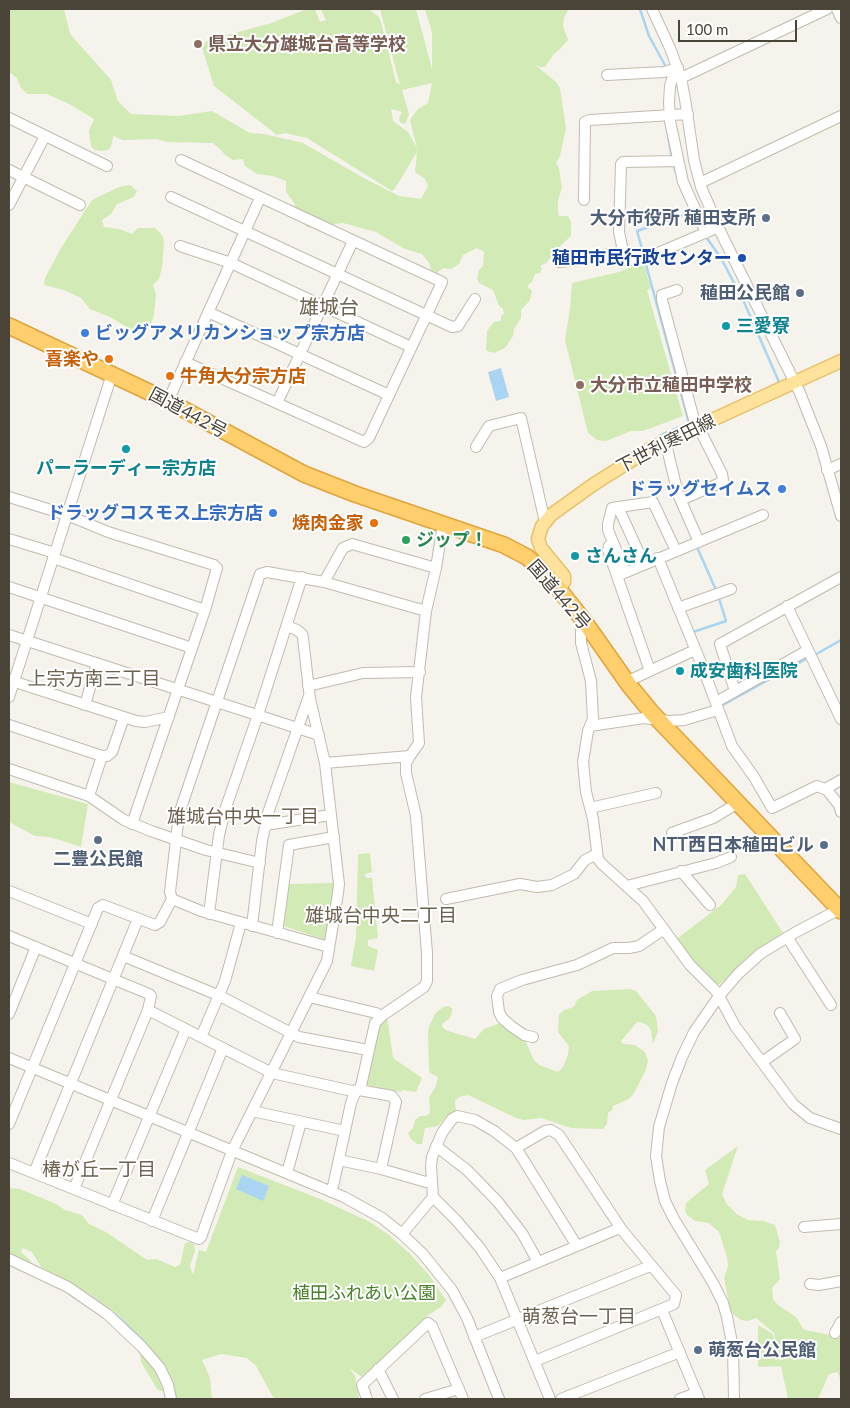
<!DOCTYPE html>
<meta charset="utf-8">
<style>
body{margin:0}
#map{position:relative;width:850px;height:1408px;overflow:hidden;background:#f6f3ec;font-family:Lato,sans-serif}
canvas{display:block}
.frame{position:absolute;inset:0;border:10px solid #4b4439;pointer-events:none}
.scale{position:absolute;left:678px;top:20px;width:119px;height:22px;box-sizing:border-box;border:2px solid #4b4439;border-top:0;padding-left:6px;font-size:15px;line-height:18px;white-space:nowrap;color:#4b4439;-webkit-text-stroke:4px #fff;paint-order:stroke}
</style>
<div id="map">
<canvas width="850" height="1408"></canvas>
<div class="frame"></div>
<div class="scale">100 m</div>
</div>
<script>
const ctx = document.querySelector('canvas').getContext('2d');
ctx.lineJoin = 'round';
function fill(path, color) { ctx.fillStyle = color; ctx.fill(path, 'evenodd'); }
const toPath = rows => new Path2D(rows.map(r => 'M' + r).join(''));
function trace(path, color, width, dash) { ctx.strokeStyle = color; ctx.lineWidth = width; ctx.lineCap = dash ? 'butt' : 'round'; ctx.setLineDash(dash || []); ctx.stroke(path); }
function label(font, color, halo, rows, align = 'center') {
  ctx.font = font + ' Lato,"Noto Sans JP",sans-serif'; ctx.lineWidth = 4; ctx.setLineDash([]); ctx.textBaseline = 'middle'; ctx.strokeStyle = halo; ctx.fillStyle = color; for (const [text, x, y, turn = 0] of rows) {
    ctx.save(); ctx.translate(x, y); ctx.rotate((+turn || 0) * Math.PI / 180); ctx.textAlign = isNaN(turn) ? turn : align; if (halo) ctx.strokeText(text, 0, 0); ctx.fillText(text, 0, 0); ctx.restore();
  }
}
const green = toPath([
 [9,9,64,9,70,34,111,80,118,101,131,114,178,116,212,111,250,133,264,134,303,143,362,177,399,196,421,199,428,186,425,179,415,172,417,152,394,190,392,191,307,138,285,133,277,135,214,86,202,48,206,41,271,23,307,9,315,9,320,22,326,20,321,9,363,9,370,10,378,16,381,22,396,82,400,85,380,9,416,9,432,69,432,32,425,9,569,9,564,17,563,26,568,40,561,48,553,55,545,67,540,67,534,64,556,82,560,88,566,128,560,156,556,163,559,168,562,188,558,200,558,211,559,216,568,216,571,222,571,236,559,247,558,255,556,257,552,256,546,263,540,266,542,268,540,273,535,274,532,282,528,285,528,288,532,290,530,300,521,310,521,318,514,329,513,336,505,348,494,353,487,351,486,349,487,331,494,322,501,321,501,316,504,314,503,309,499,306,493,290,479,283,477,278,479,270,483,266,484,252,477,248,463,255,459,264,451,269,443,268,437,273,431,270,429,263,422,254,405,249,376,232,343,223,334,224,324,230,307,227,298,218,294,203,286,192,286,181,273,176,257,174,245,166,243,159,233,160,225,155,221,150,213,143,168,142,156,139,123,140,113,136,111,147,108,150,101,151,95,150,91,146,89,131,94,119,69,104,47,94,27,94,21,88,17,78,9,72],
 [432,83,428,103,418,109,410,120,417,148,408,132,393,121,391,109,402,112,399,118,400,122,403,124,406,123,409,114,402,90],
 [130,185,137,191,134,197,117,204,111,214,102,220,104,227,119,229,132,234,138,228,155,228,162,235,164,241,162,268,159,279,153,285,156,295,154,315,149,329,140,330,130,329,110,317,90,309,81,298,64,290,44,285,45,278,61,248,92,200,119,187],
 [643,262,651,288,647,290,683,416,643,431,631,431,606,441,597,440,588,433,565,340,570,309,572,283,619,272],
 [9,782,88,804,81,847,50,837,35,836,9,822],
 [370,853,372,872,365,874,366,878,372,878,378,938,368,940,368,946,378,950,374,971,351,966,356,937,358,854],
 [745,874,783,933,752,953,720,984,714,984,694,967,677,941,678,938,721,905,736,887,738,875],
 [334,883,335,891,327,937,325,940,284,926,289,884],
 [630,989,636,991,656,1016,658,1031,653,1044,651,1030,647,1025,640,1022,637,1022,621,1041,623,1044,635,1045,645,1052,648,1061,646,1070,634,1093,629,1099,613,1106,612,1110,608,1113,607,1124,603,1129,571,1128,541,1118,524,1120,516,1118,468,1095,459,1097,455,1101,456,1111,447,1116,438,1126,425,1128,422,1144,417,1144,411,1139,408,1133,413,1128,415,1120,420,1116,426,1116,430,1113,429,1098,436,1086,438,1077,430,1073,429,1069,428,1032,429,1027,435,1014,443,1007,448,1006,452,1008,452,1012,450,1018,442,1024,443,1028,448,1031,475,1039,484,1029,503,1022,525,1040,534,1060,539,1065,558,1072,563,1067,568,1055,569,1046,558,1032,559,1014,564,1010,574,1007,577,1000,592,991],
 [387,1016,393,1058,422,1078,416,1092,402,1090,401,1092,368,1085,366,1083,379,1024],
 [738,1146,722,1194,726,1203,738,1215,748,1220,764,1221,775,1225,780,1242,779,1248,776,1251,780,1279,772,1288,773,1299,778,1305,796,1317,804,1330,837,1336,841,1327,841,1380,837,1372,829,1374,818,1399,788,1399,774,1333,756,1318,748,1321,741,1320,734,1315,730,1308,724,1278,728,1266,727,1257,719,1232,709,1223,695,1221,687,1215,685,1210,686,1203,709,1184,705,1170],
 [238,1167,320,1199,370,1222,389,1235,410,1254,429,1275,446,1300,441,1307,427,1316,366,1376,362,1377,349,1368,355,1376,359,1399,277,1399,273,1397,256,1366,247,1358,221,1354,202,1360,210,1378,212,1399,168,1399,166,1390,161,1391,157,1389,141,1362,140,1353,143,1345,119,1315,94,1297,65,1279,41,1267,32,1252,22,1248,21,1252,31,1261,31,1264,9,1253,9,1188,20,1189,56,1204,65,1210,82,1215,89,1224,106,1232,147,1260,156,1259,175,1267,180,1265,185,1243,190,1242,194,1244,195,1250,190,1266,193,1275,199,1250,206,1252],
 [758,1325,773,1334,781,1366,758,1367]
]);
const water = toPath([
 [501,368,509,397,496,401,488,372],
 [242,1175,269,1186,263,1201,236,1189]
]);
const stream = toPath([
 [640,9,649,36,666,67],
 [666,122,672,159],
 [673,164,677,175],
 [706,237,721,258,744,302,779,382],
 [644,256,637,231,692,212],
 [645,261,689,423,659,436,660,438],
 [696,545,716,590],
 [693,632,726,621,718,595],
 [813,656,841,640],
 [721,706,808,658],
 [91,1297,116,1315,146,1344]
]);
const minor = toPath([
 [652,9,670,48,681,78,685,99,694,160,701,187,721,233,800,393,821,446,841,516],
 [837,9,841,18],
 [678,68,673,76,670,86,669,102,670,121,683,182,706,233],
 [607,75,664,72,678,68],
 [681,78,827,9],
 [9,118,107,166],
 [181,160,442,282,369,438,364,442,185,362],
 [678,161,623,162,621,164,619,232,625,260,635,260,646,258,719,227],
 [9,170,80,205],
 [700,183,841,116],
 [171,197,452,327,458,326,475,299],
 [584,200,585,122,590,120,688,114],
 [9,205,45,136],
 [180,246,231,263,411,347],
 [559,262,581,260,623,251],
 [677,290,662,295,662,300,696,427],
 [208,312,389,395],
 [168,401,260,198],
 [277,403,353,241],
 [665,440,678,494,699,542],
 [476,447,489,426,521,418,545,522],
 [827,470,841,464],
 [9,497,67,515,108,532,214,565,217,568,205,610,132,824],
 [681,500,720,483,723,480,722,474,698,426],
 [618,507,644,564],
 [9,539,55,553],
 [613,543,609,546,608,550,650,671],
 [53,558,205,610],
 [658,558,701,663,732,746,754,777,772,808,817,786,827,790,839,805,841,812],
 [625,572,608,530,608,524,612,508,653,502,676,551],
 [617,576,763,515],
 [324,582,343,548,352,544,436,568],
 [9,587,192,648],
 [787,606,841,719],
 [678,608,731,589],
 [584,621,581,631,581,643,591,681,593,719,588,731,583,762,586,792,593,819,598,859,602,864,643,901,690,965,717,992,735,1026,793,1104,810,1118,841,1129],
 [9,635,319,735],
 [9,680,136,721,145,722,169,717],
 [626,682,695,650],
 [308,686,363,673,420,672],
 [735,691,720,644,841,577],
 [9,697,112,374],
 [716,702,808,650],
 [85,705,97,663],
 [9,725,102,756,107,756,112,752,124,717],
 [590,726,644,718,669,721,684,720,718,710],
 [325,763,410,756,419,743,416,697,426,611,436,568,443,524],
 [9,769,89,796,124,820,151,831,206,850,260,863],
 [825,789,841,780],
 [89,796,102,756],
 [590,808,656,793],
 [265,825,331,815],
 [672,833,713,818,738,803],
 [681,871,710,905],
 [627,886,716,863,731,857],
 [9,891,92,924],
 [446,899,520,884,537,887,552,885,574,874,585,860,597,854],
 [209,914,219,835,225,810,258,715,302,577],
 [252,926,262,841,268,813,309,696],
 [277,933,289,845,334,837],
 [9,936,149,994,151,996,148,1010,74,1189],
 [787,937,831,1005],
 [329,947,201,911,172,899,170,892,179,814,260,574,267,572,324,582,426,611],
 [123,956,220,996,299,1037,368,1050],
 [309,997,376,1013,381,1017],
 [148,1010,272,1073,352,1091,359,1090,361,1086,375,1023,383,1015,424,987,427,981,427,953,416,816,406,773,406,763,410,756],
 [9,1014,36,947],
 [201,1037,225,981,241,923],
 [533,1037,524,1035,511,1026,502,1018,499,1012,497,996,500,989,522,980,577,965,613,948,629,948,639,946,664,929],
 [9,1058,344,1197,382,1218,402,1234,422,1253,452,1290,467,1318,499,1399],
 [762,1062,795,1039,780,1013],
 [359,1090,392,1096,396,1102,381,1169,426,1182,432,1181],
 [252,1111,345,1131],
 [9,1124,98,908,103,905,155,925,160,922,172,899],
 [436,1146,467,1170,498,1202,522,1233,538,1262],
 [516,1148,545,1131,551,1130,559,1135,622,1230,676,1295,674,1304,535,1361],
 [339,1160,381,1169],
 [9,1163,199,1239,201,1237,232,1151,327,961,338,893,339,884,325,763,310,699,303,638,302,634,297,630,287,626],
 [34,1173,138,919],
 [287,1173,301,1122],
 [331,1192,334,1182,351,1103,356,1091],
 [112,1205,186,1029],
 [152,1221,223,1048],
 [804,1227,841,1224],
 [402,1234,433,1197],
 [9,1259,68,1287,107,1314,142,1347,160,1368,168,1385,171,1399],
 [500,1278,620,1228],
 [810,1284,819,1285,841,1281],
 [662,1310,699,1399],
 [835,1333,841,1322],
 [474,1337,650,1266],
 [378,1369,393,1399],
 [367,1399,362,1385,428,1323,432,1326,463,1399],
 [425,1399,459,1389],
 [550,1399,500,1278,480,1248,456,1220,433,1197,431,1166,432,1157,442,1133,452,1119,457,1116,475,1120,494,1131,516,1148,577,1246],
 [561,1399,680,1352],
 [680,1399,697,1393],
 [734,1399,733,1348,727,1317,723,1303,713,1283,674,1219,665,1201,660,1181,656,1156,659,1127,672,1083,682,1057,694,1032,719,996,738,974,760,954,796,932,838,910]
]);
const major = toPath([
 [558,588,564,582,564,576,541,548,538,539,542,526,551,515,594,484,653,447,841,361]
]);
const highway = toPath([
 [9,326,168,401,304,474,355,494,504,545,527,557,551,579,584,621,629,685,652,713,841,911]
]);
const markers = [
 [198,44,5,"#8d6e63"],
 [766,218,5,"#5c6f8a"],
 [742,258,5,"#1a4fb4"],
 [800,293,5,"#5c6f8a"],
 [726,326,5,"#0f9aa8"],
 [85,333,5,"#3f7fe0"],
 [109,359,5,"#e8710a"],
 [170,376,5,"#e8710a"],
 [580,385,5,"#8d6e63"],
 [126,449,5,"#0f9aa8"],
 [782,489,5,"#3f7fe0"],
 [273,513,5,"#3f7fe0"],
 [374,523,5,"#e8710a"],
 [406,540,5,"#2e9e5b"],
 [575,556,5,"#0f9aa8"],
 [680,671,5,"#0f9aa8"],
 [98,840,5,"#5c6f8a"],
 [824,845,5,"#5c6f8a"],
 [698,1350,5,"#5c6f8a"]
];
const educationNames = [
 ["県立大分雄城台高等学校",208,44],
 ["大分市立稙田中学校",590,385]
];
const serviceNames = [
 ["大分市役所 稙田支所",756,218],
 ["稙田公民館",790,293],
 ["NTT西日本稙田ビル",814,845],
 ["二豊公民館",98,859,"center"],
 ["萌葱台公民館",708,1350,"left"]
];
const transitNames = [
 ["稙田市民行政センター",732,258]
];
const cultureNames = [
 ["三愛寮",736,326],
 ["パーラーディー宗方店",126,468,"center"],
 ["さんさん",585,556],
 ["成安歯科医院",690,671]
];
const shopNames = [
 ["ビッグアメリカンショップ宗方店",95,333,"left"],
 ["ドラッグセイムス",772,489],
 ["ドラッグコスモス上宗方店",263,513]
];
const foodNames = [
 ["喜楽や",99,359],
 ["牛角大分宗方店",180,376,"left"],
 ["焼肉金家",364,523]
];
const streetNames = [
 ["国道442号",188,413,28],
 ["下世利寒田線",666,444,-27],
 ["国道442号",559,595,49]
];
const leisureNames = [
 ["ジップ！",416,540]
];
const parkNames = [
 ["植田ふれあい公園",364,1293]
];
const neighbourhoodNames = [
 ["上宗方南三丁目",94,679],
 ["雄城台中央一丁目",243,817],
 ["雄城台中央二丁目",381,916],
 ["椿が丘一丁目",99,1170],
 ["萌葱台一丁目",579,1317]
];
const quarterNames = [
 ["雄城台",329,308]
];
fill(green, '#d2eab5');
fill(water, '#a9d4f2');
trace(stream, '#a9d4f2', 2.5);
trace(minor, '#c2bbae', 12);
trace(major, '#e6c16a', 15);
trace(highway, '#e0a43c', 18);
trace(minor, '#fff', 10);
trace(major, '#ffe39c', 12);
trace(highway, '#ffcf6e', 15);
for (const [x, y, r, color] of markers) { const dot = new Path2D(); dot.arc(x, y, r, 0, 2 * Math.PI); ctx.fillStyle = color; ctx.fill(dot); trace(dot, '#fff', 2); }
label('bold 18px', '#785e54', '#fff', educationNames, 'left');
label('bold 18px', '#4e5e75', '#fff', serviceNames, 'right');
label('bold 18px', '#164399', '#fff', transitNames, 'right');
label('bold 18px', '#0d838f', '#fff', cultureNames, 'left');
label('bold 18px', '#366cbe', '#fff', shopNames, 'right');
label('bold 18px', '#c56008', '#fff', foodNames, 'right');
label('18px', '#4b4439', '#fff', streetNames);
label('bold 18px', '#27864d', '#fff', leisureNames, 'left');
label('18px', '#4a7f2a', '#fff', parkNames);
label('19px', '#6e6250', '#fff', neighbourhoodNames);
label('20px', '#6e6250', '#fff', quarterNames);
</script>
